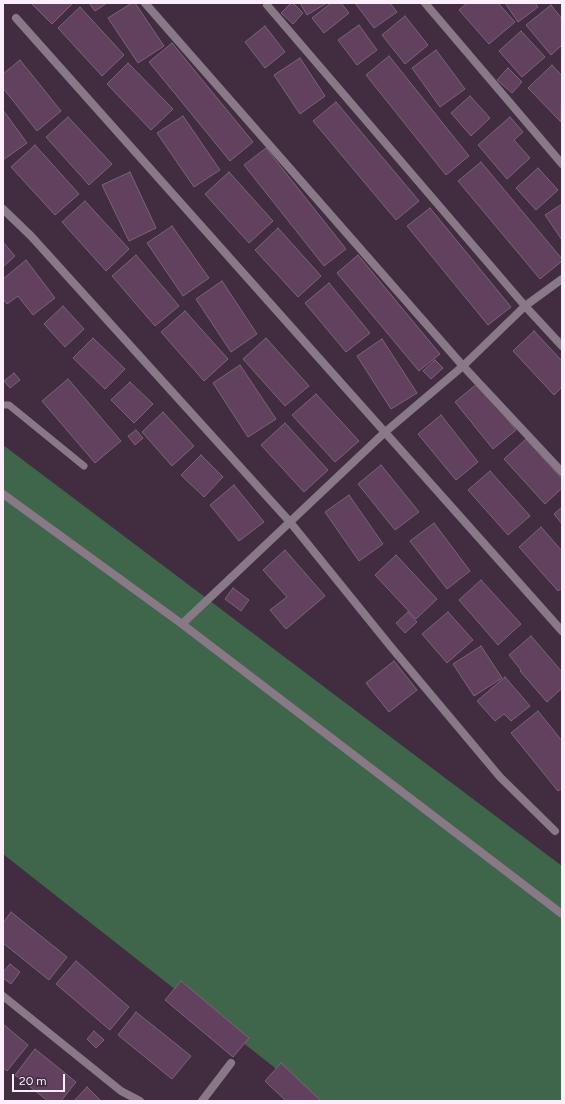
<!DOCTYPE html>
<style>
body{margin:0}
#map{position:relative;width:565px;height:1104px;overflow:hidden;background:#412d3f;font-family:Figtree,sans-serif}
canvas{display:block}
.frame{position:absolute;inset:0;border:4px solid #fbedf9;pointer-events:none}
.scale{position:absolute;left:12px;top:1074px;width:53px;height:18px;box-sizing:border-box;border:2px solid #fbedf9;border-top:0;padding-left:5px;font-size:12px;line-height:14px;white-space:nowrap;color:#fbedf9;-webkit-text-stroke:3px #412d3f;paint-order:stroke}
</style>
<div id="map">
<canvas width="565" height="1104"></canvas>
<div class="frame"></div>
<div class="scale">20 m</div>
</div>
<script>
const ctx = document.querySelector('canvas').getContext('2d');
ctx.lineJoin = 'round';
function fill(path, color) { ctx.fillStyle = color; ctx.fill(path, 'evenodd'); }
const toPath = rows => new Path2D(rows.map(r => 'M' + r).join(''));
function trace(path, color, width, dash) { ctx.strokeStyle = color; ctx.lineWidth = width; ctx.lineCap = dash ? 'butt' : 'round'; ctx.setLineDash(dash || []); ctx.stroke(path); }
const green = toPath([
 [3,445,562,866,562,1101,317,1101,3,854]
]);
const building = toPath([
 [31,3,73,3,52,24,31,3],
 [89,3,107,3,95,11,89,3],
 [132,3,135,3,164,46,138,63,108,18,132,3],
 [291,3,293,3,303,13,293,24,281,13,291,3],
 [300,3,327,3,307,15,300,3],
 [331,3,341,3,349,13,324,33,312,18,331,3],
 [355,3,390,3,397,12,374,28,355,3],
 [467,3,498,3,515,22,489,44,459,10,467,3],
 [505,3,535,3,538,7,518,22,505,3],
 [551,5,562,19,562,45,551,55,526,25,551,5],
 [80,7,124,55,102,76,58,28,80,7],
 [405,16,428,45,405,64,382,35,405,16],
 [359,25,377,50,357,65,338,40,359,25],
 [265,26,285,52,265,68,245,42,265,26],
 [521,31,545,57,522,77,499,51,521,31],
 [172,43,253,142,230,161,149,62,172,43],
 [436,50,465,89,440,107,412,68,436,50],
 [389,56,469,156,446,175,366,75,389,56],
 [300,58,325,96,300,114,274,75,300,58],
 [20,60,61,111,37,131,3,88,3,74,20,60],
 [128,63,173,109,151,130,107,84,128,63],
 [552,65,562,76,561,122,528,88,552,65],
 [508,68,522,82,512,93,497,80,508,68],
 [470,96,490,118,471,136,451,113,470,96],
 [336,102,419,201,396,220,313,121,336,102],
 [3,110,27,143,3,160,3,110],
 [183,116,220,170,194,187,157,133,183,116],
 [68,117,112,164,89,185,46,137,68,117],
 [510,117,523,132,514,140,530,158,507,179,478,145,510,117],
 [35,145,79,194,55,215,11,167,35,145],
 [266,148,346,249,324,266,244,165,266,148],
 [481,162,562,259,562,261,540,279,458,181,481,162],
 [538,168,558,190,536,210,516,188,538,168],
 [130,172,156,228,129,241,102,185,130,172],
 [229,172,273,221,249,243,205,194,229,172],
 [85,201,129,249,106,271,62,222,85,201],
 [562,204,562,240,545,215,562,204],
 [430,208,511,307,488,325,407,226,430,208],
 [172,226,209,278,183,296,147,243,172,226],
 [278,228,321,276,298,297,255,250,278,228],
 [3,242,15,256,3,267,3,242],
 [136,255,179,306,155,326,112,276,136,255],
 [358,255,440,354,419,371,337,273,358,255],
 [26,260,55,298,33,315,18,296,7,304,3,299,3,279,26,260],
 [222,281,257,334,231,352,196,299,222,281],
 [329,283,370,333,346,352,305,303,329,283],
 [63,306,84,329,65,347,44,324,63,306],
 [185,311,228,359,204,381,161,332,185,311],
 [534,331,562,361,562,387,554,395,513,351,534,331],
 [93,338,125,369,105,389,73,358,93,338],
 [266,338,309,386,285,406,243,359,266,338],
 [382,339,417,393,391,409,357,356,382,339],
 [435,360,443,368,431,379,423,371,435,360],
 [240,365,276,419,248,437,213,383,240,365],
 [14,373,20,380,10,388,4,381,14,373],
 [68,379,121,441,95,463,42,401,68,379],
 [130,382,153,404,134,423,111,400,130,382],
 [478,383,516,430,493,449,455,402,478,383],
 [316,394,359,441,335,462,292,415,316,394],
 [163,412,194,446,172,466,142,432,163,412],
 [441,415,478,462,456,480,418,434,441,415],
 [285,423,328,470,304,492,261,445,285,423],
 [136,430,143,438,135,445,128,436,136,430],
 [526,439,562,479,562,488,545,504,504,459,526,439],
 [201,455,223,477,204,497,181,475,201,455],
 [381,465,419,512,395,530,358,484,381,465],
 [490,471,530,516,508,535,468,490,490,471],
 [234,485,264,522,239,541,210,505,234,485],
 [349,495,383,544,359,561,325,512,349,495],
 [562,507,562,524,554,514,562,507],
 [434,523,470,571,447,589,410,541,434,523],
 [541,527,562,551,562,588,558,591,519,547,541,527],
 [285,550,325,596,286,629,270,610,287,597,263,570,285,550],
 [396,555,437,599,416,619,375,575,396,555],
 [481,580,521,624,498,645,459,600,481,580],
 [233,588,249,600,241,611,225,599,233,588],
 [408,612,417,622,405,633,396,623,408,612],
 [448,612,473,640,447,663,422,634,448,612],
 [531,636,562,672,562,688,547,702,520,671,521,670,509,655,531,636],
 [481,646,502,678,474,696,453,664,481,646],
 [394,661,417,690,389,712,366,683,394,661],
 [505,677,530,706,511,721,504,714,495,721,477,701,505,677],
 [538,711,562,741,562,788,558,791,511,733,538,711],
 [11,912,67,957,49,980,3,943,3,923,11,912],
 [76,961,129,1007,110,1030,56,984,76,961],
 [10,964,20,972,11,984,3,978,3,972,10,964],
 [181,981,249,1038,233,1057,165,1000,181,981],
 [136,1012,191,1056,172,1079,118,1035,136,1012],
 [3,1024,28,1045,7,1071,3,1068,3,1024],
 [94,1031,104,1040,96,1048,87,1039,94,1031],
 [35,1049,76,1082,61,1101,48,1101,15,1075,35,1049],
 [281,1063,321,1101,286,1101,265,1081,281,1063],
 [87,1087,101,1101,74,1101,87,1087]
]);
const service = toPath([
 [3,405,9,405,84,466]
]);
const minor = toPath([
 [145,3,463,366,562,472],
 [425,3,562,164],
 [267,5,525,306,562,346],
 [16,18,562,631],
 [3,209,31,236,290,522,391,647,500,777,555,831],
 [3,494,182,624,562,914],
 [182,624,384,433,463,366,525,306,562,279],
 [3,996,121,1091,140,1101],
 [202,1101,231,1063]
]);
fill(green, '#3f654a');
fill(building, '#62415e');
trace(building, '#7b6478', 1);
trace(service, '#897987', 7);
trace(minor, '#897987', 8);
</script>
